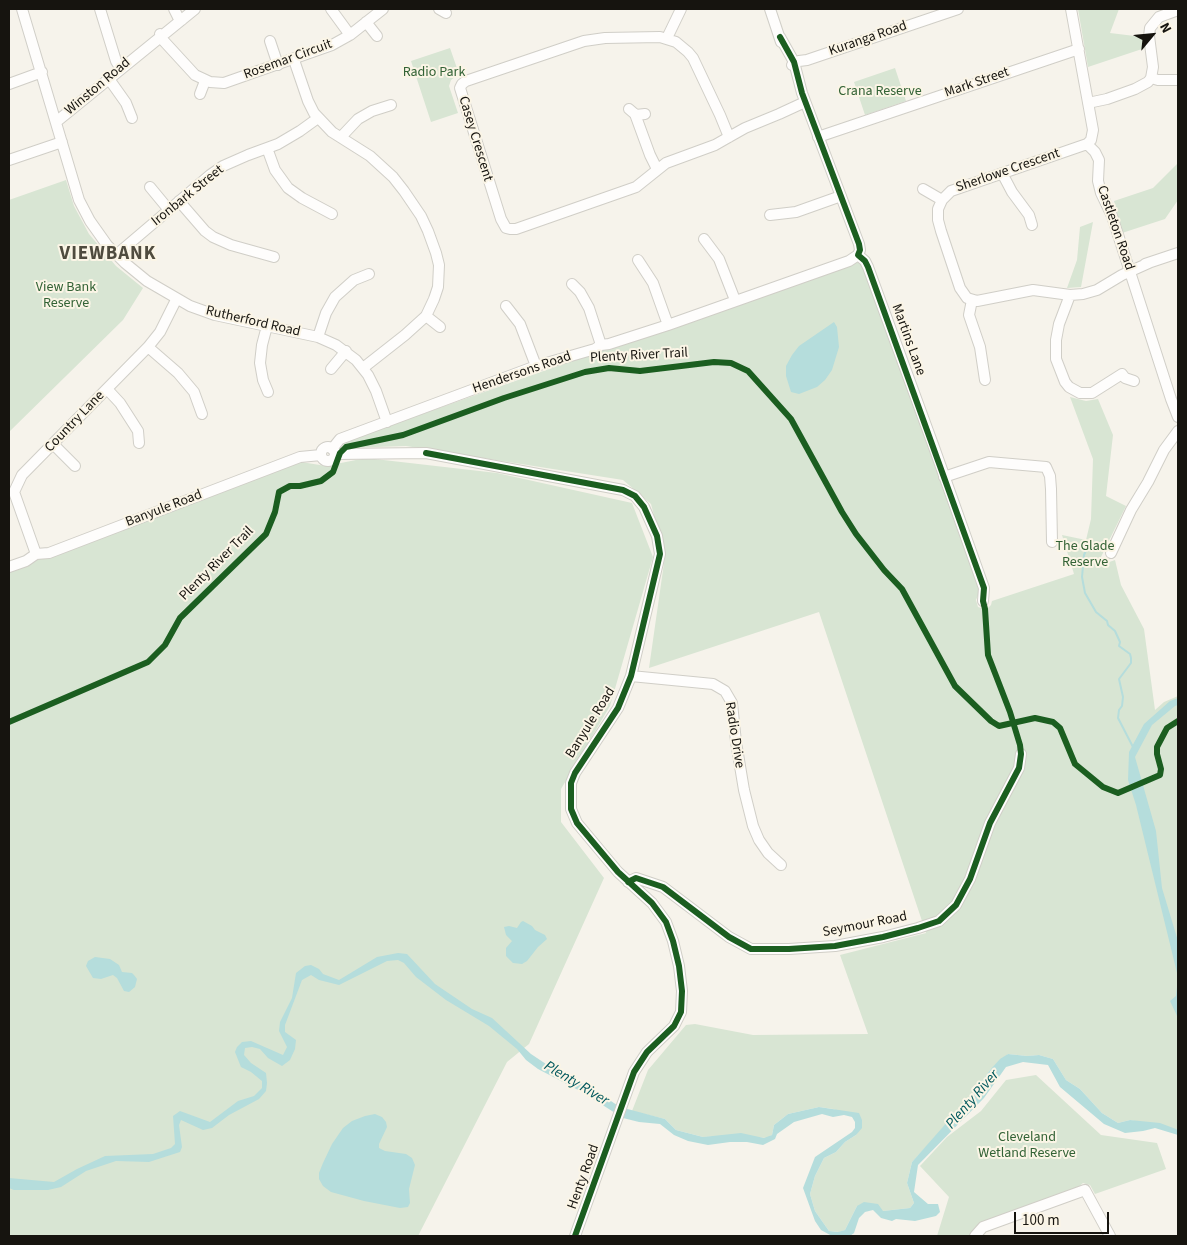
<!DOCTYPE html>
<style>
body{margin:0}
#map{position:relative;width:1187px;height:1245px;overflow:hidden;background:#f6f3eb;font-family:"Source Sans 3",sans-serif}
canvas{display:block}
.frame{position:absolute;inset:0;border:10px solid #16140f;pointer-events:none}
.north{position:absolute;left:1127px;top:10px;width:50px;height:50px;-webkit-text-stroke:4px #fbf5e6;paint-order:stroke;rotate:62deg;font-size:14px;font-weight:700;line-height:20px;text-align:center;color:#16140f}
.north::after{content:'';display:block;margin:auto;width:18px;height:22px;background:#16140f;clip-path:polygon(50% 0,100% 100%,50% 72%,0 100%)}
.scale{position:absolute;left:1014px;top:1212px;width:95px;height:22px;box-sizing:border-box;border:2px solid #16140f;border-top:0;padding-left:6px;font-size:15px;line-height:18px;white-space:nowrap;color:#16140f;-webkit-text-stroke:4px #fbf5e6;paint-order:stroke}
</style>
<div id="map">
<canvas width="1187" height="1245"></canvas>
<div class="frame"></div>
<div class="north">N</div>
<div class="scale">100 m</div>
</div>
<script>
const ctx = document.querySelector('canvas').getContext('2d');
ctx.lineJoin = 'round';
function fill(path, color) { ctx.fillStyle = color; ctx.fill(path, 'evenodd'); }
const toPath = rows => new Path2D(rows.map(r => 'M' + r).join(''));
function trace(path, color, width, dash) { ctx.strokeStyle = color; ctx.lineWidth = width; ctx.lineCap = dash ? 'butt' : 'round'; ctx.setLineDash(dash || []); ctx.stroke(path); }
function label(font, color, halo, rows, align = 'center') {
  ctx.font = font + ' "Source Sans 3",sans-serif'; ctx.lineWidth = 4; ctx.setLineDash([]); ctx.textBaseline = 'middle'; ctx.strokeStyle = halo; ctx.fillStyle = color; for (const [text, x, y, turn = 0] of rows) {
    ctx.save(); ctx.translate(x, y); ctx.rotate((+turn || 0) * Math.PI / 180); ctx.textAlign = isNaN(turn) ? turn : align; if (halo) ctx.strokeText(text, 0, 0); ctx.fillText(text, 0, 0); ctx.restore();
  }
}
const green = toPath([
 [1078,9,1119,9,1110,33,1143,37,1145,48,1088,67],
 [450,48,459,74,451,80,449,86,458,113,431,122,411,61],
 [895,68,906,101,865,115,854,82],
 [1178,163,1178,188,1177,194,1178,200,1165,219,1122,233,1114,201,1153,188],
 [66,180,74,206,89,234,116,266,143,288,123,320,9,432,9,200],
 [1093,222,1081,287,1067,288,1077,260,1080,227],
 [858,262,865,267,980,591,976,600,978,607,984,609,987,609,991,605,992,601,1074,574,1062,535,1086,540,1091,519,1093,459,1070,397,1086,401,1098,399,1113,435,1106,496,1126,506,1100,559,1101,565,1115,560,1121,585,1144,629,1155,710,1164,702,1178,696,1178,1130,1130,1120,1118,1123,1102,1113,1080,1089,1066,1080,1053,1059,1039,1055,1027,1056,1008,1054,990,1070,980,1084,953,1118,912,1162,907,1183,914,1203,910,1208,883,1211,857,1206,845,1230,839,1232,829,1231,815,1211,810,1194,815,1176,824,1158,836,1152,845,1142,856,1135,862,1120,833,1109,819,1107,788,1114,774,1125,772,1135,767,1138,729,1136,703,1137,676,1130,665,1119,632,1111,648,1070,686,1025,695,1024,753,1035,868,1034,840,955,926,933,819,612,649,668,665,556,651,504,623,480,406,446,344,448,343,445,346,441,583,357],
 [366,458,497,473,632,503,653,557,610,706,561,789,561,822,604,878,529,1044,507,1062,418,1236,9,1236,9,570,301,462,326,466],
 [1036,1075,1101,1135,1157,1143,1166,1169,1095,1194,1090,1185,1083,1183,1075,1190,982,1225,971,1233,969,1236,937,1236,949,1197,920,1166,947,1137,981,1111,1006,1080]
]);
const water = toPath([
 [834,322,837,327,839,347,832,370,825,380,817,387,799,394,791,392,786,376,786,366,792,355,799,346],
 [1178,698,1178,705,1175,706,1152,725,1135,757,1156,831,1162,888,1178,941,1178,1018,1170,1001,1176,996,1178,977,1136,805,1128,780,1129,752,1144,724,1170,701],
 [523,921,532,926,535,930,545,935,547,939,538,947,527,961,522,964,513,963,506,956,506,948,512,941,506,935,504,927,509,926,517,928,521,922],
 [398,953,407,954,435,984,472,1009,492,1018,531,1054,552,1068,588,1086,620,1107,665,1119,676,1130,703,1137,741,1133,764,1138,772,1135,774,1125,788,1114,819,1107,859,1113,862,1120,862,1128,856,1135,845,1142,836,1152,824,1158,815,1176,810,1194,815,1211,829,1231,838,1232,845,1230,857,1206,864,1202,878,1204,883,1211,910,1208,914,1203,907,1183,912,1162,972,1094,981,1091,983,1088,980,1084,990,1070,1000,1059,1008,1054,1027,1056,1039,1055,1053,1059,1066,1080,1080,1089,1102,1113,1118,1123,1130,1120,1160,1123,1176,1129,1178,1130,1178,1135,1155,1128,1143,1131,1125,1133,1104,1124,1060,1087,1048,1065,1023,1062,1006,1067,984,1098,918,1165,914,1192,928,1204,938,1204,940,1212,936,1216,915,1221,896,1219,892,1221,881,1218,873,1210,865,1212,859,1218,854,1233,850,1236,832,1236,821,1230,815,1221,803,1188,815,1157,852,1132,855,1128,855,1122,852,1117,844,1115,833,1117,822,1114,794,1122,777,1134,775,1139,763,1145,747,1142,730,1142,708,1145,688,1141,674,1135,660,1124,639,1122,623,1118,582,1092,538,1069,526,1060,517,1049,489,1026,446,1000,416,977,404,963,398,960,387,961,339,985,319,980,311,975,302,980,285,1025,285,1032,296,1040,295,1049,290,1060,282,1066,268,1058,260,1049,252,1047,245,1048,244,1055,251,1063,266,1073,267,1083,266,1091,259,1099,229,1115,212,1128,203,1130,181,1120,179,1125,182,1147,180,1152,149,1162,116,1161,86,1171,61,1187,48,1190,14,1190,9,1188,9,1178,54,1182,77,1169,105,1156,153,1154,171,1148,175,1144,173,1116,180,1111,210,1122,238,1101,254,1096,262,1088,262,1081,251,1072,241,1067,235,1052,237,1047,242,1042,251,1041,283,1055,287,1047,279,1031,280,1022,292,998,296,973,305,966,311,965,319,969,323,974,339,980,377,957],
 [95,957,110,959,119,965,122,972,132,973,134,975,137,979,135,987,129,992,124,991,117,978,113,975,101,979,93,978,86,966,88,961],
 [375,1114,382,1117,386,1122,387,1127,379,1144,379,1148,385,1151,406,1154,412,1158,415,1165,409,1189,410,1203,408,1207,400,1208,364,1201,331,1192,323,1186,319,1179,319,1173,323,1163,332,1144,343,1128,352,1121,365,1116]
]);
const stream = toPath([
 [1090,541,1084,555,1082,577,1085,593,1096,612,1107,621,1108,625,1115,631,1120,642,1119,646,1130,654,1131,658,1131,663,1119,679,1123,697,1122,706,1119,710,1118,718,1133,747]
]);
const minor = toPath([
 [22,9,79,200,90,221,107,245,125,263,147,281,190,306,215,315,318,337,336,345,356,360,368,375,376,391,387,422],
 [100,9,116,61,121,69],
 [174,9,178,17,182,20],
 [331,9,350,35],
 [439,9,446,13],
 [770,9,781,42],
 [1071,9,1093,130,1091,140,1087,144,951,191,942,200,938,209,938,220,941,231,960,288,967,298,977,301,1033,290,1070,295,1083,294,1097,290,1122,275,1151,262],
 [366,22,377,36],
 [160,34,161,38,195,75,210,82,224,83,332,45,350,35,383,9],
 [780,37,794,62,802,93,859,244,860,250,858,255],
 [667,38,681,9],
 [270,41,278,65],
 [294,60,308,101,314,113,332,132,370,156,393,177,404,191,421,216,428,231,436,253,439,265,438,287,434,299,426,316,405,335,363,368],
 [792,65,799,61,807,60,958,9],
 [1151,78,1158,80,1178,80],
 [109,79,126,103,132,118],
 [9,84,42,72],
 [200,94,205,81],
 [1088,103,1107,99,1135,89,1148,82,1151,78,1153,67,1149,36,1150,28,1159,17,1178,10],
 [629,109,636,115,645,114],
 [635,114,650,155,657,169],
 [56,122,195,9],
 [341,137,358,119,372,111,391,105],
 [729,137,720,115,693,58,688,52,676,42,660,37,605,38,584,41,466,81,462,84,460,88,501,219,506,228,510,229,516,229,636,187,666,163,715,145,729,137,745,128,779,114,805,102],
 [818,137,1079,49],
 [1087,144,1095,152,1099,160,1098,181,1101,193,1112,216,1171,399,1178,417],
 [267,148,275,170,288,188,302,198,332,214],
 [9,160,62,142],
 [1002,173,1012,192,1029,215,1032,225],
 [150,187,169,210],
 [923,189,942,200],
 [179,201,205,231,213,237,231,245,274,257],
 [770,215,796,212,841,196],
 [704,239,719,259,735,300],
 [116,255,210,175,223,166,248,155,278,144,300,131,318,118],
 [858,255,865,261,868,267,935,450,984,588,983,601],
 [638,260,653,283,668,325],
 [1145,264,1178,253],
 [572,284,580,292,589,308,601,345],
 [1070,295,1059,324,1056,340,1056,359,1065,382,1069,387,1080,393,1092,393,1122,374],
 [972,300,969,315,980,347,985,380],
 [506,306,520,324,536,366],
 [426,316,440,327],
 [267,326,262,345,260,363,263,380,268,392],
 [318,337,326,313,335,297,354,280,369,274],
 [148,347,178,373,194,392,202,414],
 [331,369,346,351],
 [1122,374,1125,378,1134,381],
 [107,389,120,403,138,431,139,443],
 [53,444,75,466],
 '321 454a7 7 0 1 1 14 0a7 7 0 1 1-14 0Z',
 [332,449,340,439,536,366,595,349,601,345,609,344,668,325,849,261,858,255],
 [335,454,426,453,623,490,635,496,644,507,657,536,660,554,631,676,618,708,575,773,571,783,571,809,577,823,618,872,652,903,666,922,673,941,679,966,682,991,681,1012,674,1026,647,1052,634,1072,575,1236],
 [944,477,989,462,1046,467,1050,476,1051,489,1052,542],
 [1111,553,1131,510,1148,482,1164,450,1178,431],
 [36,554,14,492,22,475,148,347,160,332,176,300],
 [9,567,26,561,36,554,49,553,300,457,321,455],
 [631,676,713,684,725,691,732,703,736,742,744,790,753,826,759,840,768,853,781,865],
 [628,882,636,878,663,887,729,937,751,949,789,949,835,946,883,937,918,928,939,921,956,905,970,879,990,823,1019,768,1021,754],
 [975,1236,983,1227,1085,1190,1110,1236]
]);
const cycleway = toPath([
 [426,453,623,490,635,496,644,507,657,536,660,554,631,676,618,708,575,773,571,783,571,809,577,823,618,872,652,903,666,922,673,941,679,966,682,991,681,1012,674,1026,647,1052,634,1072,575,1236],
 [9,722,148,662,165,645,180,618,266,534,275,512,279,492,290,486,300,486,321,481,333,472,340,453,346,447,403,435,504,398,585,372,609,368,640,371,714,362,731,363,748,371,791,419,842,512,856,534,884,570,902,589,955,686,991,721,999,726,1035,718,1053,722,1060,728,1075,764,1103,787,1118,793,1160,775,1161,769,1157,754,1157,747,1167,728,1178,721],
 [628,882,636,878,663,887,729,937,751,949,789,949,835,946,883,937,918,928,939,921,956,905,970,879,990,823,1019,768,1021,754,1020,745,1010,712,988,655,985,609,983,601,984,588,868,267,865,261,858,255,860,250,859,244,802,93,794,62,780,37]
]);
const streetNames = [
 ["Kuranga Road",868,39,-19],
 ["Rosemar Circuit",288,60,-20],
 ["Mark Street",977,83,-19],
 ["Winston Road",98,87,-40],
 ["Casey Crescent",475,139,73],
 ["Sherlowe Crescent",1008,171,-19],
 ["Ironbark Street",188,196,-39],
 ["Castleton Road",1115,228,71],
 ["Rutherford Road",253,322,13],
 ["Martins Lane",908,340,70],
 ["Plenty River Trail",639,356,-3],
 ["Hendersons Road",522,373,-19],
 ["Country Lane",75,422,-46],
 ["Banyule Road",164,509,-21],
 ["Plenty River Trail",217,564,-45],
 ["Banyule Road",591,723,-58],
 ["Radio Drive",734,735,81],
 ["Seymour Road",865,925,-11],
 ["Henty Road",584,1177,-70]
];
const parkNames = [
 ["Radio Park",434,73],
 ["Crana Reserve",880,92],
 ["View Bank",66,288],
 ["Reserve",66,304],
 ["The Glade",1085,547],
 ["Reserve",1085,563],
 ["Cleveland",1027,1138],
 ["Wetland Reserve",1027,1154]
];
const waterNames = [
 ["Plenty River",576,1084,31],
 ["Plenty River",973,1100,-49]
];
const districtNames = [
 ["VIEWBANK",108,255]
];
fill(green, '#d8e5d3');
fill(water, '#b5dddc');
trace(stream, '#b5dddc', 2);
trace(minor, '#d0cec7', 12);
trace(minor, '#fefdfc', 10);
trace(cycleway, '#1b5e20', 6);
label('14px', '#16140f', '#fbf5e6', streetNames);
label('14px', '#326235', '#fbf5e6', parkNames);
label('italic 15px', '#01585d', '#fbf5e6', waterNames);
ctx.letterSpacing = '1px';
label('bold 19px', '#4f4b3e', '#fbf5e6', districtNames);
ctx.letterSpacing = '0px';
</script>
